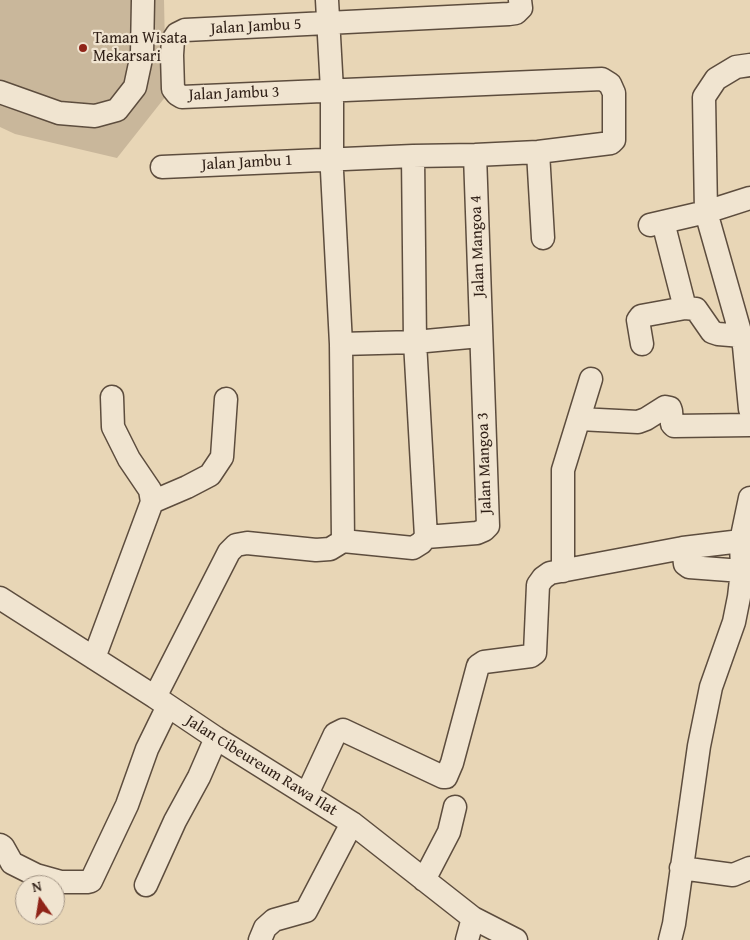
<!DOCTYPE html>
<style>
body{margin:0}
#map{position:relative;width:750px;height:940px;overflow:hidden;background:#e8d6b6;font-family:"Gentium Book Plus",serif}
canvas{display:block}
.north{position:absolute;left:15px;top:875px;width:50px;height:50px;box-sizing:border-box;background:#f0e4d0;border:1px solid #a39586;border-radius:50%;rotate:347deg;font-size:14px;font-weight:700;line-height:20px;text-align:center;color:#2f1f16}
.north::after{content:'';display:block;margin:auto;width:18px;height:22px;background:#8f2418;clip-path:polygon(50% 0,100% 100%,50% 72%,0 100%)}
</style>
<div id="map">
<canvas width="750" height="940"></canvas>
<div class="north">N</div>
</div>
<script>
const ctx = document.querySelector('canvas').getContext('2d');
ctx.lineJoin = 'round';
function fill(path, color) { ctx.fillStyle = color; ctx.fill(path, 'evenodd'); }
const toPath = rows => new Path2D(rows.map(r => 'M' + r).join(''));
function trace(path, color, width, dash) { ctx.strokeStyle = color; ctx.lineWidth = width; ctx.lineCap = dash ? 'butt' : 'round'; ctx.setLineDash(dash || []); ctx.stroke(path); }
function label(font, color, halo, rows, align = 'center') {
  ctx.font = font + ' "Gentium Book Plus",serif'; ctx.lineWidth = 4.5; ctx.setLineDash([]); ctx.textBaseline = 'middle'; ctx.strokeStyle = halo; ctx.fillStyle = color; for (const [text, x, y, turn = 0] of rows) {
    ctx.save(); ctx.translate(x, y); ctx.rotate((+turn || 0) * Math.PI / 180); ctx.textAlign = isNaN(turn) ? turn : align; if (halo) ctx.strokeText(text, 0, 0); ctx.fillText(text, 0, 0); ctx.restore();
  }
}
const green = toPath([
 [0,0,164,0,166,96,117,158,15,134,0,127]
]);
const minor = toPath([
 [750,65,736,67,716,79,704,97,706,212,744,346,750,409],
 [0,92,59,113,95,116,117,110,135,87,142,54,143,0],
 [538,152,543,238],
 [162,167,413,156,475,155,538,152,611,143,614,140,614,93,610,84,602,79,182,97,177,94,173,89,172,55,173,40,177,34,185,30,509,14,516,13,521,8,520,0],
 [663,222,685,308,696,309,712,332,718,334,742,336],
 [650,225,706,212,750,198],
 [341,344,415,342,480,336],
 [642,344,638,320,641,316,685,308],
 [579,419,638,422,646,419,665,407,670,408,671,411,672,424,674,426,750,425],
 [152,502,187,487,210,475,222,457,226,399],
 [426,537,477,533,484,530,488,526,475,155],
 [343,541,413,548,421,543,426,537,415,342,413,156],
 [683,548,685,564,689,567,742,571],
 [563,571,563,470,591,379],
 [0,598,155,697,216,738,352,823,473,918,516,940],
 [94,658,152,502,150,490,129,459,113,427,112,397],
 [155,697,229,552,236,545,247,543,316,550,330,549,343,541,341,344,332,171,332,90,327,0],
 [307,794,335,734,343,730,443,777,446,777,452,763,478,666,484,662,531,656,535,653,538,585,543,578,550,573,683,548,741,541],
 [0,845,3,847,12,863,36,875,61,882,87,882,91,881,127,805,147,749,168,706],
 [681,868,733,875,750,868],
 [424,880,449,832,455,807],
 [146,885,175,821,199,777,216,738],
 [260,940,265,928,274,920,306,911,352,823],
 [467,940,473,918],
 [670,940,674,924,699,746,711,687,734,622,739,597,742,571,741,541,750,498]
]);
const markers = [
 [83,48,5,"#8f2418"]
];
const streetNames = [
 ["Jalan Jambu 5",256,27,-3],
 ["Jalan Jambu 3",234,94,-2],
 ["Jalan Jambu 1",247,163,-3],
 ["Jalan Mangoa 4",478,246,-92],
 ["Jalan Mangoa 3",485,463,-92],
 ["Jalan Cibeureum Rawa Ilat",261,766,32]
];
const poiNames = [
 ["Taman Wisata",93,39],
 ["Mekarsari",93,57]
];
fill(green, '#c9b79b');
trace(minor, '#5d4d3e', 25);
trace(minor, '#f0e4d0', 22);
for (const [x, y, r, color] of markers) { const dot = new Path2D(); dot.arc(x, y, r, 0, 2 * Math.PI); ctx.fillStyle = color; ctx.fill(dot); trace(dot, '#f0e4d0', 2); }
label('16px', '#2f1f16', '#f0e4d0', streetNames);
label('16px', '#2f1f16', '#f0e4d0', poiNames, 'left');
</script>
